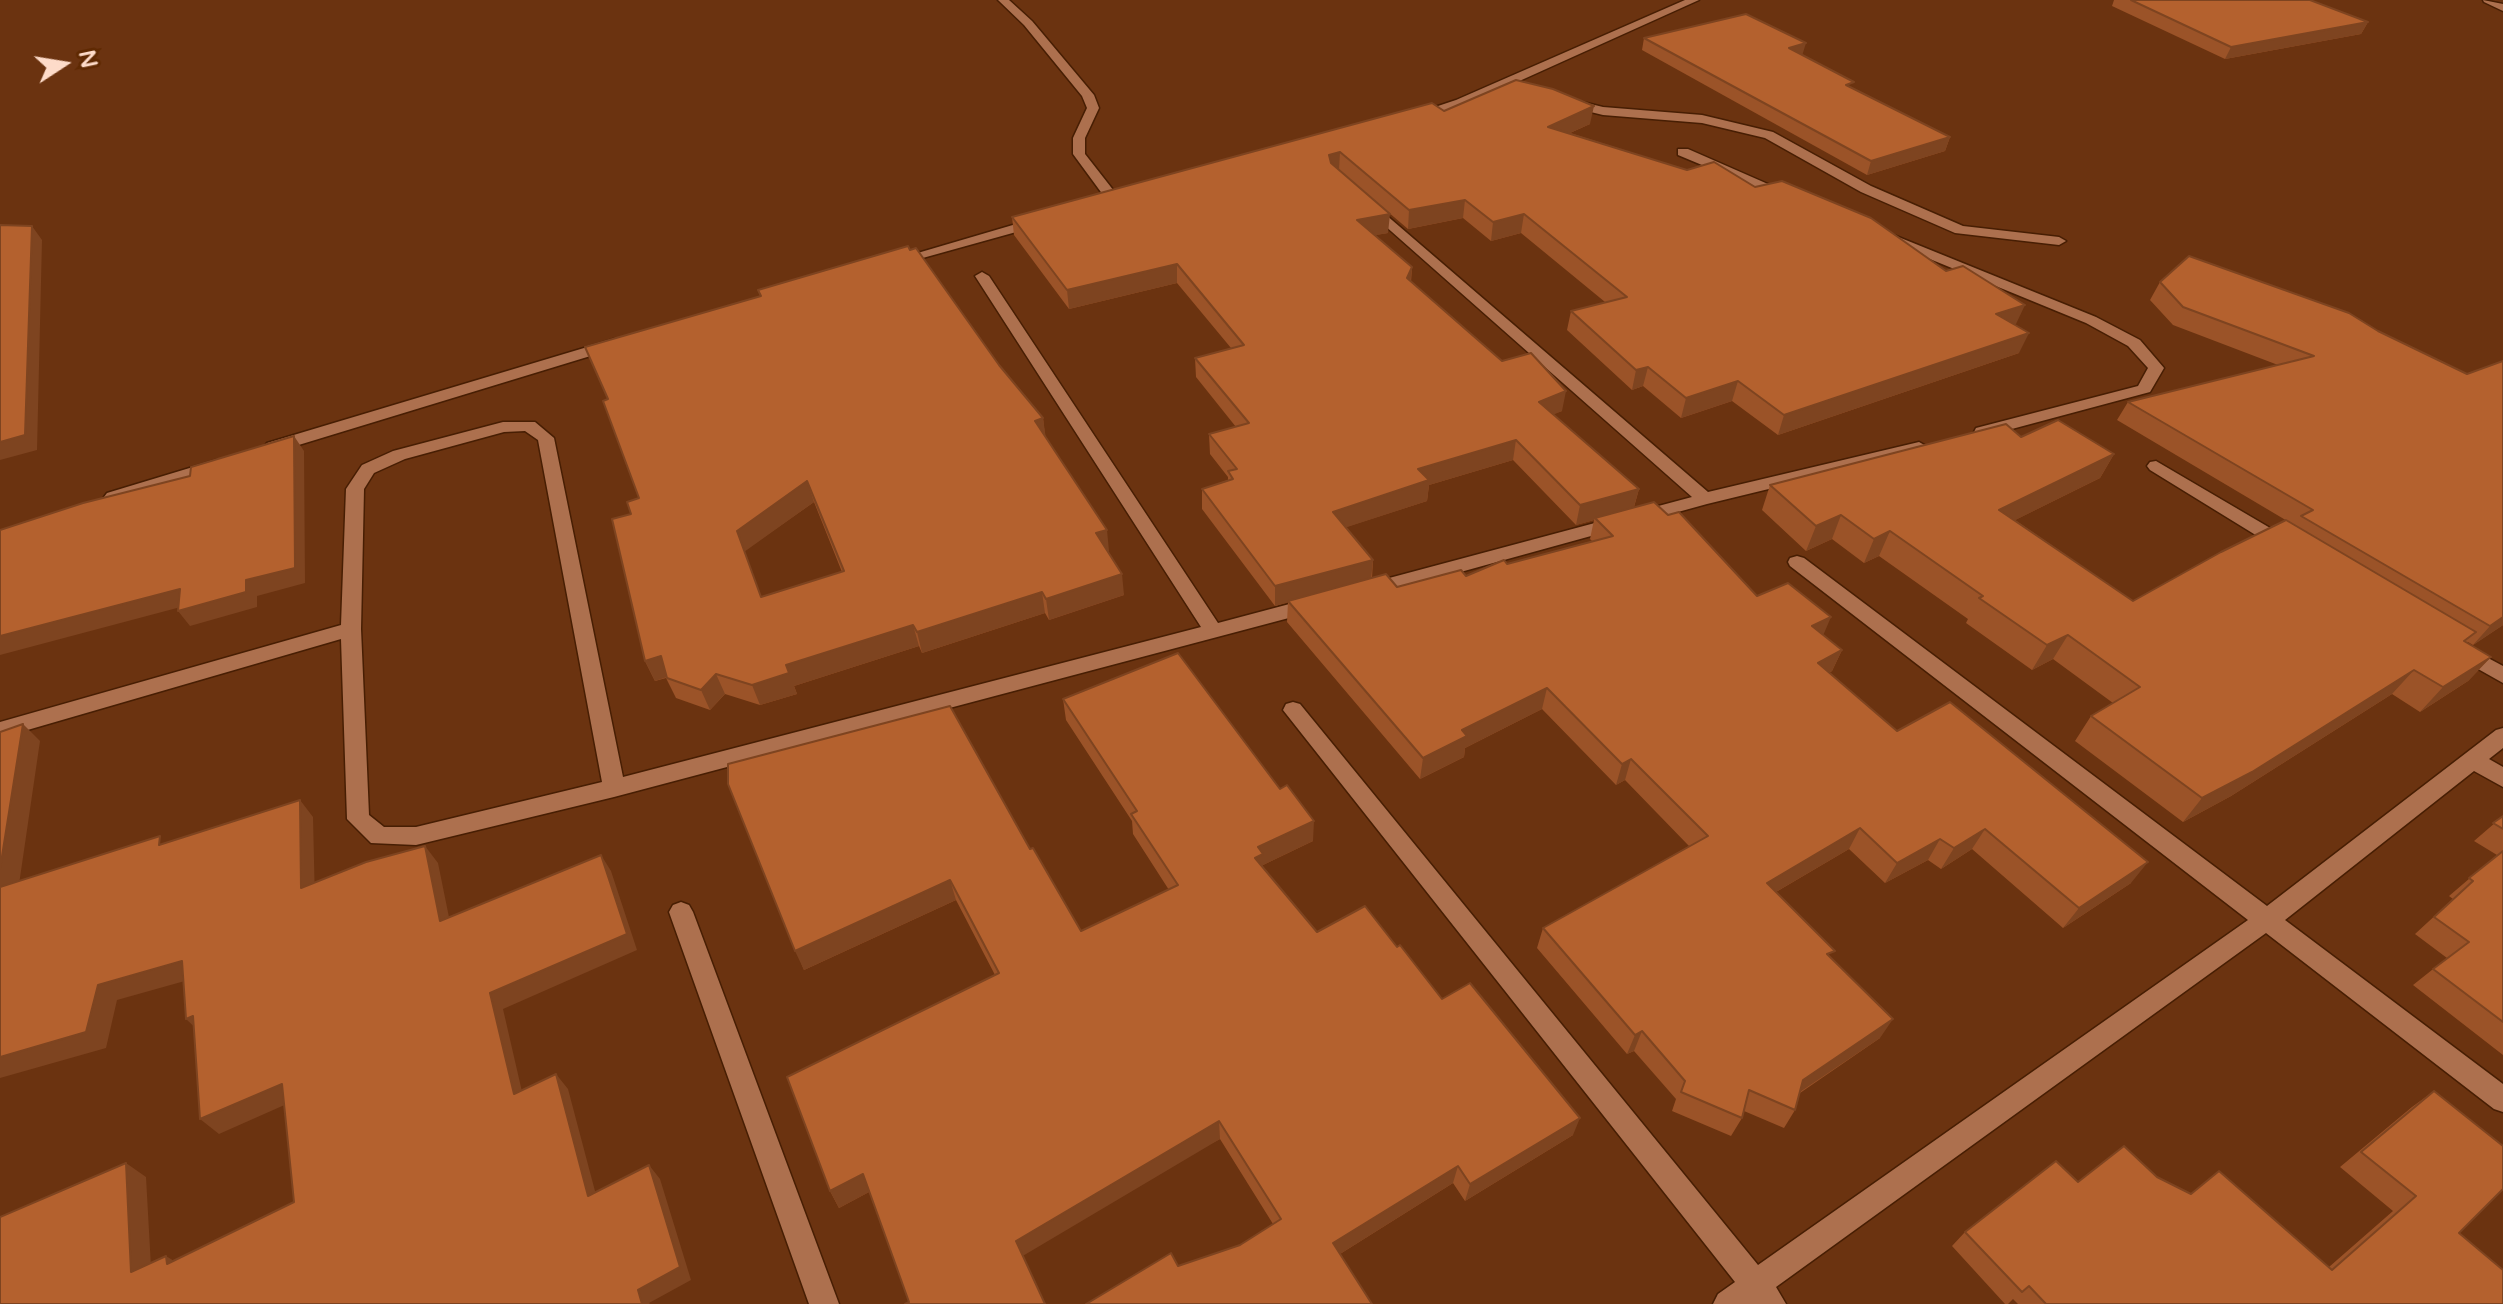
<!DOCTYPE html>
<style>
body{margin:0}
#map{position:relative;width:2503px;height:1304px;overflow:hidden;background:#6b3310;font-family:"Varela Round",sans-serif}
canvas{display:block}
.north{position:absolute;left:24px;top:24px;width:80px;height:80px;-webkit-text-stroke:6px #5f2902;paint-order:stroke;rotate:78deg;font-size:22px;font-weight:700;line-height:32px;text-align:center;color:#fddbc9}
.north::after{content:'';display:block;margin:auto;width:28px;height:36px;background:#fddbc9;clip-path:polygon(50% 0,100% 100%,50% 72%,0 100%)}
</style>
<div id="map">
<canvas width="2503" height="1304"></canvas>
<div class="north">N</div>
</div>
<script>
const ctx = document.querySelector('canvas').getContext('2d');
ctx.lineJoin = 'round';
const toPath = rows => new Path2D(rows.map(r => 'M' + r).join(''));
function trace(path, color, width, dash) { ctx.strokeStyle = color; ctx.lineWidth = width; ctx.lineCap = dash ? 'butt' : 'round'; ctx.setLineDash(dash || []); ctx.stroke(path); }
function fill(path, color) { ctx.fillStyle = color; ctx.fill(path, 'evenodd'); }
const minor = toPath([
 [998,0,1009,0,1032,21,1094,95,1099,108,1085,138,1085,154,1121,200,1119,203,1109,203,1073,154,1073,138,1087,108,1082,96,1024,25,998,0],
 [1685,0,1699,0,1464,106,1414,120,1408,116,1456,100,1685,0],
 [2483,0,2503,4,2503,11,2484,2,2483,0],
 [1570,99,1603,107,1702,115,1773,132,1871,186,1963,226,2059,237,2066,241,2059,245,1955,233,1861,192,1765,138,1702,123,1603,115,1566,106,1564,103,1570,99],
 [1678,149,1688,149,1793,195,1781,198,1678,155,1678,149],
 [1371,202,1708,492,1919,442,1928,447,1925,451,1707,504,1370,597,1363,595,1360,590,1363,585,1692,497,1366,209,1364,206,1371,202],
 [1040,217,1045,218,1045,224,894,266,887,262,1040,217],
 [1886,232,2096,317,2140,340,2164,368,2150,392,1982,437,1976,436,1974,432,1976,428,2138,386,2148,368,2128,346,2086,323,1881,239,1881,233,1886,232],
 [982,272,989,276,1218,623,1312,598,1319,600,1322,605,1319,610,614,797,416,845,371,843,347,819,341,639,0,738,0,722,341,625,346,489,362,465,393,451,503,422,535,422,554,438,623,777,1201,627,975,276,982,272],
 [525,431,538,440,602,782,416,827,384,827,369,815,361,629,364,489,374,473,405,459,504,432,525,431],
 [614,339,622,344,620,347,279,451,273,452,264,447,267,443,614,339],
 [216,460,222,461,225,465,222,469,113,503,104,497,107,493,216,460],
 [2156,461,2294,542,2296,546,2294,550,2280,550,2150,470,2147,466,2150,462,2156,461],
 [1797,556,1804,558,2267,906,2496,730,2503,728,2503,748,2489,759,2503,767,2503,787,2474,771,2285,920,2503,1084,2503,1112,2494,1109,2266,933,1776,1287,1786,1304,1713,1304,1718,1294,1735,1282,1283,710,1286,704,1293,702,1300,704,1758,1265,2248,920,1790,566,1788,562,1790,558,1797,556],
 [2462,644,2503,666,2503,683,2455,656,2452,651,2455,646,2462,644],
 [681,902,689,905,693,912,839,1304,809,1304,669,912,673,905,681,902]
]);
const wall = toPath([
 [2114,0,2310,0,2368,22,2361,34,2225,59,2112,6],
 [1644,38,1853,88,1950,137,1945,151,1867,175,1642,50],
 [1444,111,1590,124,1570,133,1687,170,1755,187,2016,324,2014,325,2019,353,1778,435,1732,401,1681,418,1643,386,1632,390,1567,330,1571,311,1605,302,1521,233,1491,241,1463,218,1408,229,1339,170,1388,233,1375,235,1412,267,1411,282,1502,361,1562,411,1553,414,1639,489,1634,507,1757,596,1823,635,1842,650,1832,671,1829,673,1897,731,2131,883,2063,928,1972,849,1941,869,1928,860,1885,883,1849,849,1776,892,1831,958,1880,1038,1800,1093,1795,1110,1784,1128,1744,1111,1742,1118,1731,1136,1672,1111,1676,1099,1634,1051,1627,1054,1537,948,1543,928,1689,846,1625,780,1616,785,1542,709,1465,748,1464,757,1420,779,1287,622,1288,602,1275,606,1202,509,1202,489,1228,480,1228,477,1210,454,1209,434,1236,427,1196,377,1195,358,1231,348,1177,283,1069,309,1014,235,1012,217],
 [1513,460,1576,525,1594,520,1590,539,1592,541,1466,576,1397,587,1372,578,1373,560,1346,527,1427,501,1429,485],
 [2160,282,2378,331,2467,374,2503,361,2503,625,2473,645,2468,642,2467,643,2491,657,2468,681,2420,712,2392,694,2231,796,2183,822,2075,741,2091,716,2113,703,2053,659,2032,670,1966,623,1968,619,1879,556,1864,563,1832,539,1806,551,1762,510,1770,485,2021,437,2114,454,2100,478,2015,520,2133,601,2294,525,2117,420,2128,402,2278,365,2173,325,2150,300],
 [758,290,999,365,1043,418,1045,436,1109,551,1107,551,1124,595,1049,620,1045,613,922,653,919,646,794,686,797,694,760,705,725,694,710,710,676,698,666,678,655,681,645,661,631,514,639,498,608,400,760,296],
 [814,502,842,572,761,597,744,551],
 [1063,699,1313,841,1263,865,1263,867,1317,932,1397,947,1442,999,1573,1135,1465,1201,1453,1183,1340,1254,1178,1266,1240,1245,1273,1224,1220,1139,909,1302,869,1192,839,1208,830,1191,995,975,956,900,804,970,728,784,1030,849,1081,931,1169,890,1133,834,1132,821,1066,720],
 [2503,816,2503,1055,2413,985,2447,958,2415,934,2453,899,2449,896,2497,855,2474,841],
 [2434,1091,2459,1233,2503,1304,2018,1304,2013,1299,2008,1304,2005,1304,1952,1246,1965,1232,2078,1182,2157,1177,2329,1267,2393,1211,2340,1167,2412,1107]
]);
const shadedWall = toPath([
 [2368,22,2361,34,2225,59,2231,47],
 [1806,43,1802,56,1789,48],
 [1594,106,1590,124,1545,144,1548,127],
 [1950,137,1945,151,1867,175,1871,161],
 [1340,152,1339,170,1329,173,1329,155],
 [1465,200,1463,218,1408,229,1409,210],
 [1390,214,1388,233,1355,239,1357,220],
 [1524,214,1521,233,1491,241,1493,222],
 [32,226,42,240,37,450,0,460,0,442],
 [1177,264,1177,283,1069,309,1067,290],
 [1412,267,1410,286,1407,278],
 [2025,305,2016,324,1987,334,1996,314],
 [2029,333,2019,353,1778,435,1784,415],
 [1648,367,1643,386,1632,390,1636,370],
 [1738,381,1732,401,1681,418,1686,398],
 [1566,391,1562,411,1536,422,1539,402],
 [1043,418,1046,439,1035,421],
 [294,436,304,451,305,583,257,596,257,607,190,626,178,611,246,580],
 [1516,440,1513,460,1429,485,1427,501,1332,532,1333,512,1418,469],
 [2114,454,2100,478,1987,534,1999,510],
 [807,481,814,502,744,552,737,531],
 [1639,489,1633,510,1595,518,1594,520,1576,525,1580,505],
 [1841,515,1832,539,1806,551,1816,526],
 [1107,530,1109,551,1098,554,1096,533],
 [1890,531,1879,556,1864,563,1874,539],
 [1373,560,1371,580,1275,606,1275,586],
 [1122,574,1124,595,1049,620,1046,599],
 [180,589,192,604,0,655,0,636],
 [1042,592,1045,613,922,653,917,632],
 [1831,617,1822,638,1812,626],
 [2503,617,2503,625,2473,645,2490,626],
 [913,625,919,646,794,686,797,694,760,705,752,685,786,665],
 [2068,635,2053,659,2032,670,2047,645],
 [1842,650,1832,671,1808,684,1818,663],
 [661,656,670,676,655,681,645,661],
 [2491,657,2468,681,2420,712,2443,687],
 [2414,670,2392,694,2231,796,2183,822,2202,798],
 [716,674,725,694,710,710,701,690],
 [1547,688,1542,709,1465,748,1464,757,1420,779,1423,758,1462,730],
 [23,724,40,741,16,905,0,891,0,869],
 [1631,759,1625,780,1616,785,1622,764],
 [300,800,313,817,315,904,301,888],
 [1314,821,1313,841,1263,865,1263,874,1255,858,1258,847],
 [1860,828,1849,849,1757,903,1767,883],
 [1985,829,1972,849,1941,869,1954,848],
 [1940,839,1928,860,1885,883,1897,863],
 [425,846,438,863,453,937,440,921],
 [601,855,611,871,637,950,503,1009,526,1109,514,1094,490,993],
 [2148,862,2131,883,2063,928,2079,908],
 [950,880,956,900,804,970,795,951],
 [182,961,199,977,117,1000,106,1048,0,1078,0,1057,98,985],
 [193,1016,203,1035,186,1019],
 [1893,1019,1880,1038,1791,1098,1803,1080],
 [1642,1031,1634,1051,1627,1054,1635,1035],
 [556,1074,568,1089,600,1210,588,1196],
 [282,1084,298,1099,219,1134,200,1119],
 [1580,1118,1573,1135,1465,1201,1470,1184],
 [1219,1121,1220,1139,1021,1257,1016,1241],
 [126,1163,146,1177,152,1285,131,1272],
 [649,1165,660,1179,691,1280,649,1303,650,1304,642,1304,638,1290],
 [1458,1166,1453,1183,1332,1259,1333,1243],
 [863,1174,871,1191,839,1208,830,1191],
 [166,1256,187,1269,167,1264]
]);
const building = toPath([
 [2131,0,2310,0,2368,22,2231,47,2131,0],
 [1746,14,1806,43,1789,48,1854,82,1846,85,1950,137,1871,161,1644,38,1746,14],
 [1516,80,1553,89,1594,106,1548,127,1687,170,1714,162,1755,187,1782,181,1871,218,1946,271,1963,266,2025,305,1996,314,2029,333,1784,415,1738,381,1686,398,1648,367,1636,370,1571,311,1627,297,1524,214,1493,222,1465,200,1409,210,1340,152,1329,155,1331,163,1390,214,1357,220,1412,267,1407,278,1502,361,1531,353,1566,391,1539,402,1639,489,1580,505,1516,440,1418,469,1429,480,1333,512,1373,560,1275,586,1202,489,1233,479,1228,471,1237,469,1209,434,1249,423,1195,358,1244,345,1177,264,1067,290,1012,217,1432,103,1444,111,1516,80],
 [0,225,32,226,25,435,0,442,0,225],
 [908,246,910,250,916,248,999,365,1043,418,1035,421,1107,530,1096,533,1122,574,1046,599,1042,592,917,632,913,625,786,665,789,673,752,685,716,674,701,690,667,678,661,656,645,661,612,519,631,514,627,502,639,498,603,401,608,399,585,347,761,296,758,290,908,246],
 [807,481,844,571,761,597,737,531,807,481],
 [2189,256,2349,313,2378,331,2467,374,2503,361,2503,617,2490,626,2301,516,2313,510,2128,402,2314,356,2183,307,2160,282,2189,256],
 [2058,420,2114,454,1999,510,2133,601,2221,552,2286,520,2476,632,2464,641,2491,657,2443,687,2414,670,2252,772,2202,798,2091,716,2140,687,2068,635,2047,645,1979,598,1983,596,1890,531,1874,539,1841,515,1816,526,1770,485,2006,424,2021,437,2058,420],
 [294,436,295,568,246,580,246,592,178,611,180,589,0,636,0,530,83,503,190,476,191,467,294,436],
 [1654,502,1668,515,1679,512,1757,596,1788,583,1831,617,1812,626,1842,650,1818,663,1897,731,1950,702,2148,862,2079,908,1985,829,1954,848,1940,839,1897,863,1860,828,1767,883,1835,951,1827,954,1893,1019,1803,1080,1795,1110,1749,1090,1742,1118,1681,1092,1685,1081,1642,1031,1635,1035,1543,928,1708,836,1631,759,1622,764,1547,688,1462,730,1467,736,1423,758,1288,601,1386,574,1397,587,1461,570,1466,576,1504,560,1507,564,1613,536,1595,518,1654,502],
 [1178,653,1280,789,1287,785,1314,821,1258,847,1263,854,1255,858,1317,932,1365,906,1397,947,1400,945,1442,999,1470,983,1580,1118,1470,1184,1458,1166,1333,1243,1372,1304,1086,1304,1171,1253,1178,1266,1240,1245,1281,1219,1219,1121,1016,1241,1045,1304,905,1304,909,1302,863,1174,830,1191,787,1077,999,973,950,880,795,951,728,784,728,764,950,706,1030,849,1033,848,1081,931,1178,885,1131,814,1137,811,1063,699,1178,653],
 [23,724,0,869,0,732,23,724],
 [300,800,301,888,366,862,425,846,440,921,601,855,627,934,490,993,514,1094,556,1074,588,1196,649,1165,680,1267,638,1290,642,1304,0,1304,0,1217,126,1163,131,1272,166,1256,167,1264,294,1202,282,1084,200,1119,193,1016,186,1019,182,961,98,985,86,1032,0,1057,0,887,160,836,159,845,300,800],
 [2503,816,2503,829,2493,823,2503,816],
 [2503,851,2503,1022,2433,969,2469,942,2434,917,2473,881,2469,878,2503,851],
 [2434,1091,2503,1146,2503,1189,2459,1233,2503,1270,2503,1304,2046,1304,2029,1286,2022,1292,1965,1232,2056,1161,2078,1182,2124,1146,2157,1177,2191,1194,2219,1171,2332,1270,2416,1196,2361,1152,2434,1091]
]);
trace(minor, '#471e03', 3);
fill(minor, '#ad704e');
fill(wall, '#9b5328');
fill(shadedWall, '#7e4420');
fill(building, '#b4612e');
trace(building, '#7e4420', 2);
</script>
